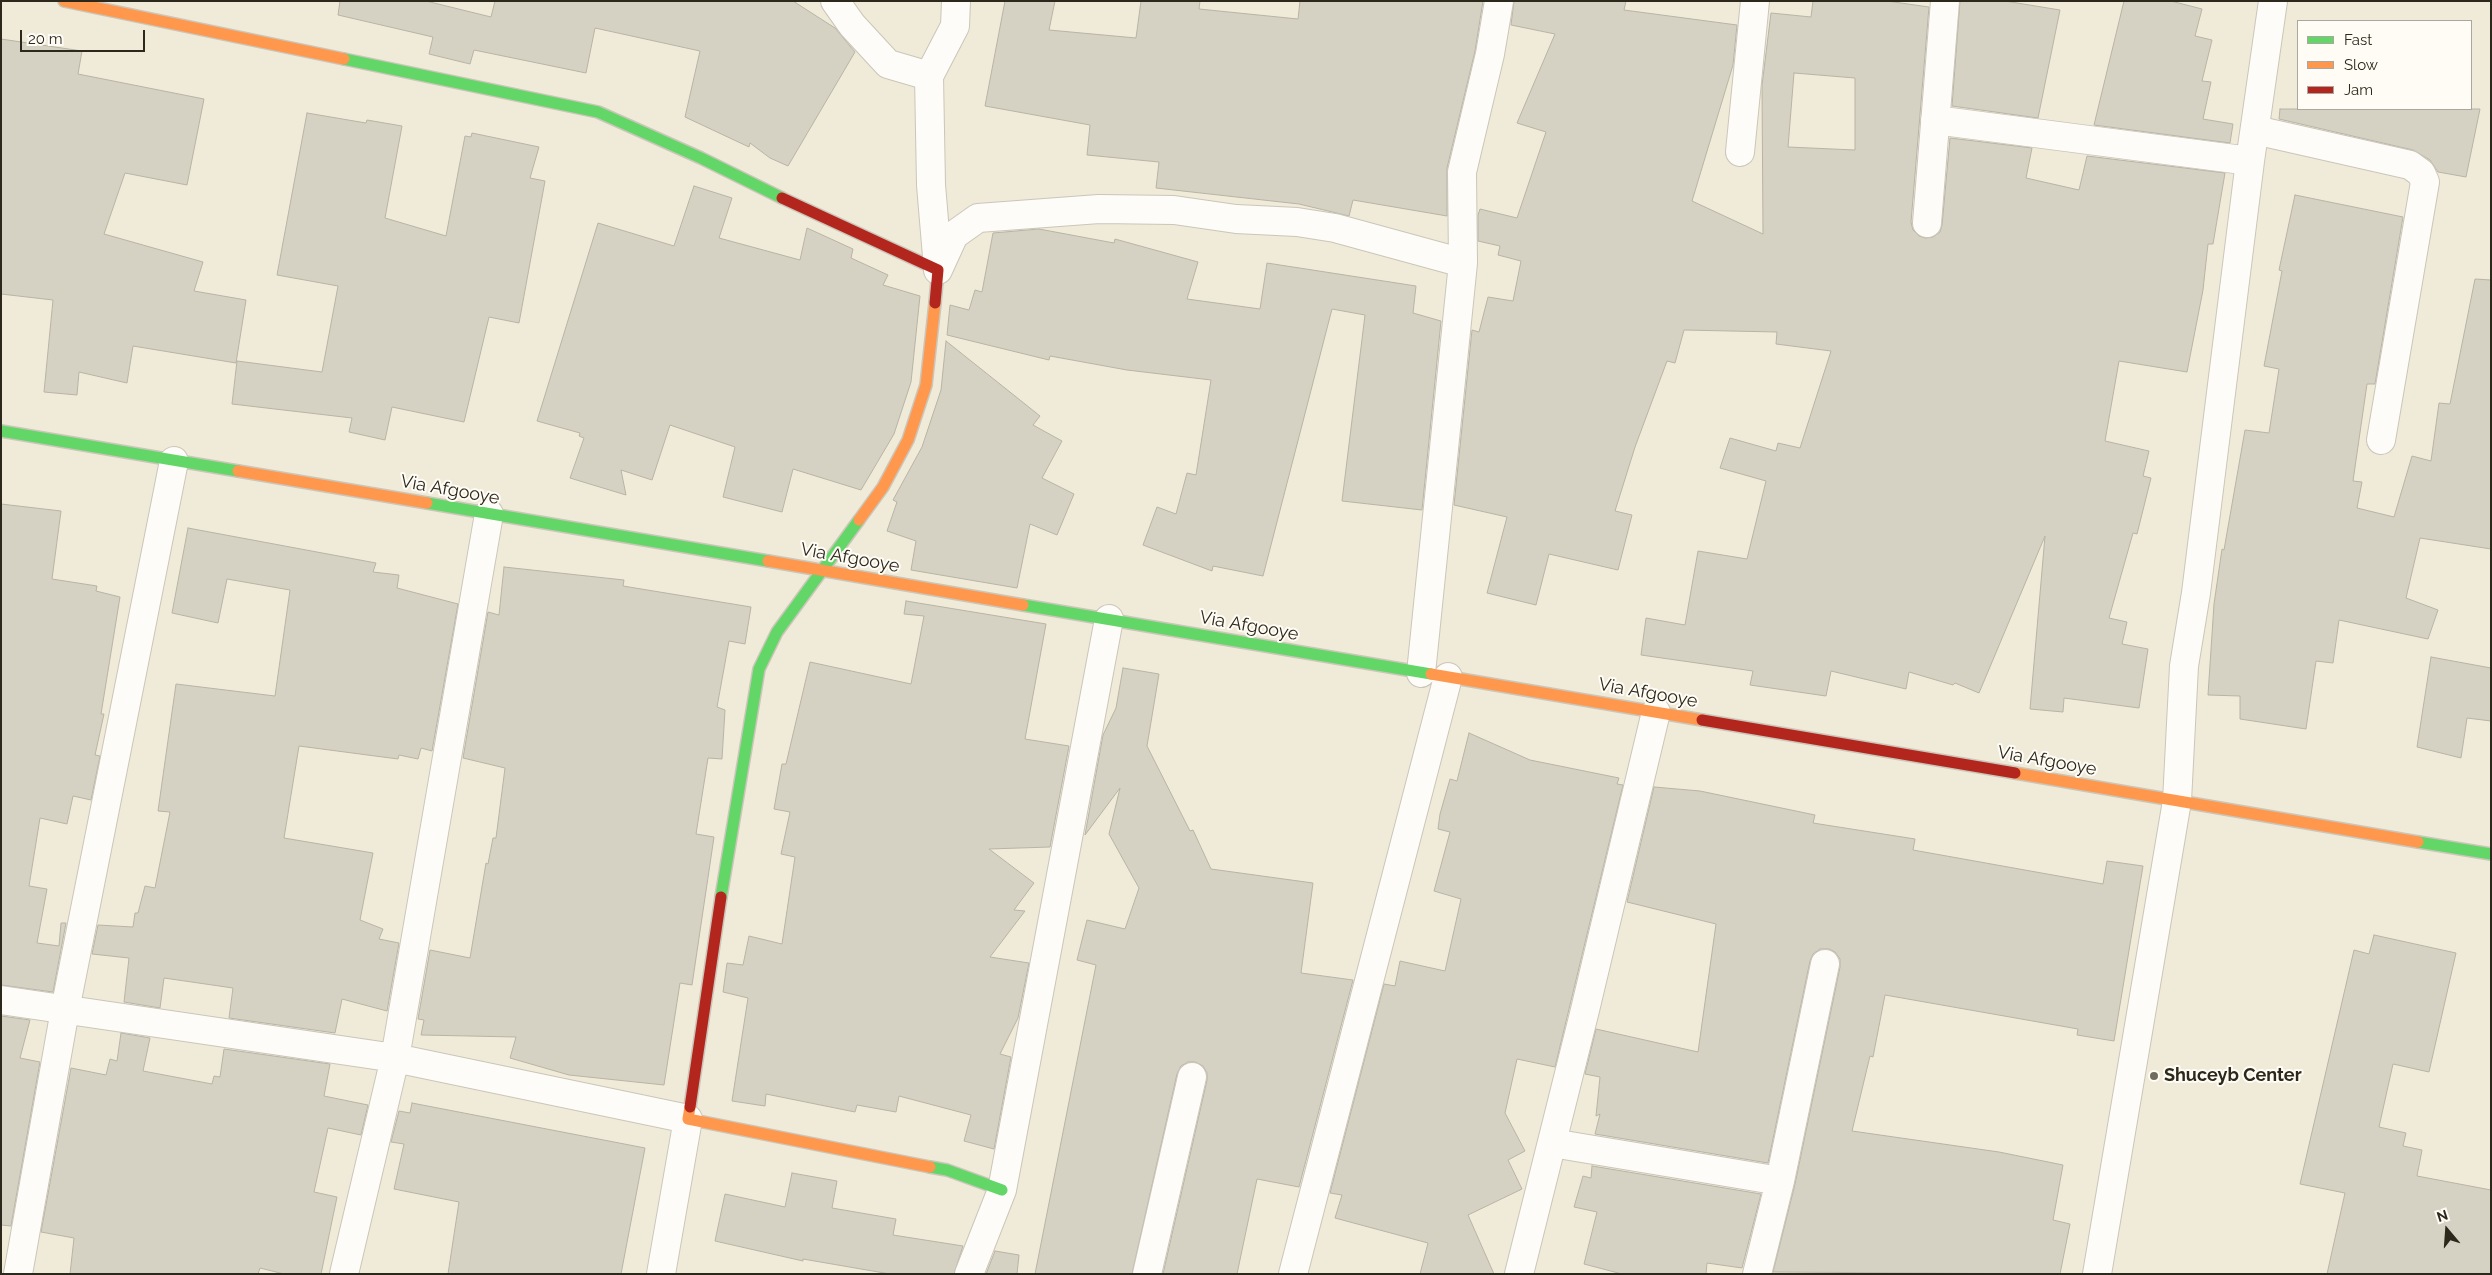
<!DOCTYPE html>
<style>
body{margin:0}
#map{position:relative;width:2492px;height:1275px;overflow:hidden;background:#f0ead8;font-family:Raleway,sans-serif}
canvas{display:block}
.frame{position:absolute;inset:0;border:2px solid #2c281b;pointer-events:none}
.legend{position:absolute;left:2297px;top:20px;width:175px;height:90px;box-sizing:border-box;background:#fffcf6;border:1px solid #aba79e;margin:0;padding:6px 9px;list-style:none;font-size:15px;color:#2c281b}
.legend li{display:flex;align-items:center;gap:10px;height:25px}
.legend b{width:25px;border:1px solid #aba79e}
.north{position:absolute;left:2422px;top:1205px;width:50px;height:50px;-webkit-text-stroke:4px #fffcf6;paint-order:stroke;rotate:342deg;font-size:14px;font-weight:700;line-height:20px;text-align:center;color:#2c281b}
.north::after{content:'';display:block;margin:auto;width:18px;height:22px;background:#2c281b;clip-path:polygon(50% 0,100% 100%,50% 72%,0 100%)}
.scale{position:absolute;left:20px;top:30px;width:125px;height:22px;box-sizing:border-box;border:2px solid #2c281b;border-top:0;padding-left:6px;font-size:15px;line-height:18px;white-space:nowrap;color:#2c281b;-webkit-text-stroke:4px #fffcf6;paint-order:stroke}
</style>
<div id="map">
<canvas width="2492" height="1275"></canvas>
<div class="frame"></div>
<ul class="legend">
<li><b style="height:6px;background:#63d668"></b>Fast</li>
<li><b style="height:6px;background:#ff974d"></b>Slow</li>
<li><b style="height:6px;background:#b3261e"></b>Jam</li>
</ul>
<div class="north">N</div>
<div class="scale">20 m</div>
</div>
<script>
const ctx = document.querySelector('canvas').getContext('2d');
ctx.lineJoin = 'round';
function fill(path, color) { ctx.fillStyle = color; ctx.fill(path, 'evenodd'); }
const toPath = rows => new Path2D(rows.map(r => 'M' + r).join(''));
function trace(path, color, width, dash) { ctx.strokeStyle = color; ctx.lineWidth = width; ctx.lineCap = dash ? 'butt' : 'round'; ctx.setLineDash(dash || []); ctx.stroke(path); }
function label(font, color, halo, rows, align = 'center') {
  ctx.font = font + ' Raleway,sans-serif'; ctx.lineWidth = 4; ctx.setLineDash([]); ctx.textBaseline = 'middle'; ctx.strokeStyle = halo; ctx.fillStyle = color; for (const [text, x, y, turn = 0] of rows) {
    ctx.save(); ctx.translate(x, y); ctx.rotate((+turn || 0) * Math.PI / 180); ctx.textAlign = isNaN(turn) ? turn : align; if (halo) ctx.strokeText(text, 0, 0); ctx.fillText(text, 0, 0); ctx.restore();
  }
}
const building = toPath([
 [340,1,426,1,491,17,495,1,793,1,835,28,855,52,788,166,770,158,750,143,749,147,685,117,700,51,595,28,586,73,474,50,470,64,429,54,433,37,338,15,340,1],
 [1005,1,1055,1,1049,30,1136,38,1141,1,1200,1,1199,9,1298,19,1300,1,1483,1,1475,51,1447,168,1447,216,1353,200,1349,216,1299,204,1156,188,1159,162,1087,155,1090,125,985,106,1005,1],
 [1514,1,1626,1,1624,10,1737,25,1733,65,1692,201,1763,234,1762,85,1771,13,1811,17,1813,1,1887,1,1929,7,1911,222,1913,230,1919,236,1925,238,1933,237,1940,232,1942,225,1950,138,2032,148,2026,178,2079,190,2087,156,2225,173,2213,244,2208,244,2203,290,2187,372,2119,361,2105,441,2149,451,2143,476,2151,478,2137,534,2133,533,2109,618,2127,622,2122,644,2148,649,2139,708,2064,698,2063,712,2030,709,2045,536,1979,693,1955,683,1953,685,1909,672,1906,689,1831,671,1826,696,1750,685,1753,671,1641,655,1646,618,1685,625,1698,551,1747,559,1766,481,1720,468,1730,438,1776,451,1778,443,1800,448,1831,351,1776,344,1777,332,1684,330,1675,363,1667,361,1635,447,1615,511,1632,515,1618,570,1549,554,1536,605,1487,593,1507,517,1454,505,1472,330,1479,332,1488,297,1513,301,1521,261,1498,255,1500,246,1478,241,1478,215,1480,209,1517,218,1546,132,1517,123,1555,34,1511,25,1514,1],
 [1794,73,1855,78,1855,150,1788,147,1794,73],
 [1960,1,2005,1,2060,10,2038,118,1952,106,1960,1],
 [2124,1,2171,1,2202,9,2195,36,2212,40,2202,81,2211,82,2203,119,2233,124,2230,143,2094,125,2124,1],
 [1,39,82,51,78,74,204,99,187,185,125,173,104,234,203,262,194,291,246,300,236,363,133,346,127,383,79,372,77,395,44,392,53,300,1,294,1,39],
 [2280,109,2480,109,2466,177,2438,172,2430,160,2413,150,2279,119,2280,109],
 [307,113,366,123,367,120,402,126,385,218,446,236,465,136,471,137,472,133,539,147,530,178,545,181,519,323,489,317,464,422,392,407,385,440,349,432,352,418,232,404,237,361,322,372,338,286,277,275,307,113],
 [694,186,732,198,719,238,800,260,807,228,853,249,851,258,888,275,883,285,920,296,911,382,894,434,861,490,793,469,782,512,723,497,735,447,670,425,652,480,621,470,626,495,570,478,584,438,579,436,580,433,537,421,598,223,674,246,694,186],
 [2295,195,2403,217,2375,384,2367,384,2353,481,2362,482,2357,508,2394,517,2412,456,2431,461,2439,403,2450,404,2475,279,2491,280,2491,549,2420,538,2406,598,2438,610,2428,639,2339,620,2333,663,2316,661,2306,729,2240,719,2240,696,2208,695,2214,604,2222,549,2224,550,2245,430,2269,433,2279,369,2264,366,2282,271,2279,270,2295,195],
 [1039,229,1114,243,1115,239,1198,262,1187,299,1260,309,1267,263,1416,286,1413,313,1441,321,1422,510,1342,501,1365,315,1332,309,1263,576,1213,566,1212,571,1143,545,1157,507,1176,514,1187,473,1196,475,1211,380,1127,370,1050,356,1049,360,947,335,950,305,969,310,975,290,982,292,993,233,1039,229],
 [946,341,1040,416,1033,425,1062,441,1042,478,1074,494,1057,535,1030,524,1017,588,911,570,916,541,887,531,897,502,893,500,922,447,941,390,946,341],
 [1,504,61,511,52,579,97,586,96,591,120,597,101,714,104,714,95,755,100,756,91,800,73,796,67,824,40,818,29,886,47,889,37,943,59,946,61,923,66,923,53,992,1,985,1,504],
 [188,528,376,563,373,572,399,575,397,588,458,604,432,751,421,748,418,759,399,755,398,759,299,746,284,838,373,853,360,920,383,929,379,939,399,943,387,1011,342,999,335,1033,229,1018,233,988,164,978,160,1008,124,1002,129,958,92,954,98,925,133,927,135,913,138,913,145,886,155,888,170,812,158,811,176,684,275,696,290,590,227,579,218,623,172,613,188,528],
 [504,567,624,580,623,586,751,607,745,644,729,641,717,707,725,710,722,759,708,758,696,834,714,837,692,985,680,983,664,1085,569,1075,510,1058,516,1037,421,1035,424,1020,418,1019,430,950,470,958,486,863,488,864,493,838,496,838,505,768,463,758,488,612,499,615,504,567],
 [906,601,1046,624,1025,739,1069,746,1050,847,989,849,1034,883,1014,910,1025,911,990,957,1029,963,1018,1018,1000,1054,1011,1057,994,1149,964,1141,971,1115,899,1096,896,1112,857,1105,855,1112,766,1094,765,1106,732,1101,748,998,723,992,727,963,743,965,749,936,782,944,795,857,781,854,790,812,774,809,782,764,786,764,810,662,911,684,924,616,904,614,906,601],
 [2431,657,2491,668,2491,721,2467,718,2461,758,2417,747,2431,657],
 [1123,668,1159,674,1147,746,1190,831,1193,830,1211,869,1313,883,1301,973,1353,980,1299,1187,1257,1179,1237,1274,1163,1274,1207,1080,1207,1073,1203,1066,1195,1062,1188,1062,1181,1066,1177,1074,1132,1274,1035,1274,1096,965,1077,960,1087,920,1125,929,1139,888,1109,834,1120,788,1085,835,1103,735,1116,708,1123,668],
 [1469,733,1530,760,1619,778,1617,784,1623,785,1555,1067,1517,1059,1505,1113,1525,1151,1508,1160,1522,1189,1468,1215,1494,1274,1420,1274,1428,1243,1335,1218,1342,1195,1330,1193,1384,984,1395,986,1400,961,1445,971,1461,899,1434,891,1450,832,1438,829,1440,814,1450,779,1457,781,1469,733],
 [1654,787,1700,791,1815,815,1813,823,1915,839,1913,850,2103,884,2107,861,2143,866,2114,1041,2077,1035,2078,1029,1885,995,1873,1057,1870,1056,1852,1131,1999,1152,2063,1165,2053,1220,2070,1224,2060,1274,1773,1272,1795,1184,1840,967,1840,959,1835,952,1829,949,1820,949,1813,954,1810,961,1768,1163,1595,1134,1600,1114,1596,1116,1600,1077,1585,1074,1596,1029,1698,1052,1716,924,1627,902,1654,787],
 [2374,935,2456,953,2429,1072,2393,1064,2379,1127,2406,1133,2403,1146,2422,1150,2417,1176,2491,1190,2491,1274,2327,1274,2345,1193,2300,1184,2354,950,2369,954,2374,935],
 [1,1016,30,1020,20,1058,40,1062,11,1226,1,1225,1,1016],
 [121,1033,150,1038,143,1071,212,1084,214,1076,220,1077,224,1049,330,1064,324,1096,368,1105,361,1135,328,1128,314,1192,337,1197,321,1274,284,1274,260,1268,258,1274,70,1274,74,1238,41,1232,71,1068,106,1075,110,1059,117,1061,121,1033],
 [412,1103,645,1148,621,1274,448,1274,459,1202,394,1189,404,1144,391,1142,399,1111,410,1113,412,1103],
 [1592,1166,1761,1194,1742,1268,1707,1263,1706,1274,1622,1274,1584,1264,1597,1212,1574,1207,1583,1176,1591,1178,1592,1166],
 [792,1173,837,1181,832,1208,896,1219,893,1235,963,1246,954,1274,890,1274,803,1259,803,1261,715,1241,725,1194,785,1207,792,1173],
 [995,1251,1019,1255,1017,1274,986,1274,995,1251]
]);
const street = toPath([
 [835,1,852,25,888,64,929,76,931,185,938,268],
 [929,76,955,26,956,1],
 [1935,120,2250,161],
 [2255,130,2410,165,2421,173,2425,182,2381,440],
 [1740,152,1755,1],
 [1927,223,1945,1],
 [938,270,954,235,978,218,1099,209,1174,210,1236,219,1297,222,1335,228,1463,263,1462,172,1490,54,1499,1],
 [1421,673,1463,263],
 [1,1000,395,1058,688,1119,661,1274],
 [1552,1143,1780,1181],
 [18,1274,65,1010,174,461],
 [344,1274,395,1058,489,514],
 [969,1274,1002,1190,1109,619],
 [1147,1274,1192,1077],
 [1293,1274,1448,677],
 [1519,1274,1585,1010,1656,712],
 [1757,1274,1780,1181,1825,964],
 [2097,1274,2177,801,2184,666,2196,593,2250,161,2273,1]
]);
const fast = toPath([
 [344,59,598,112,701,158,782,198],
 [1,431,238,471],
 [427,503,768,561],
 [1023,605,1431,674],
 [2418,842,2491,854],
 [721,897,759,669,777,632,859,520],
 [930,1167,947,1170,1002,1190]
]);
const slow = toPath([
 [64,1,344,59],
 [238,471,427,503],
 [859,520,883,487,908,440,926,385,935,303],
 [768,561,1023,605],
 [1431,674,1702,720],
 [2015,773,2418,842],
 [690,1107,688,1119,930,1167]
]);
const jam = toPath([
 [782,198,938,270,935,303],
 [1702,720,2015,773],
 [690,1107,721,897]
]);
const markers = [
 [2154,1076,5,"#716c5d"]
];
const streetNames = [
 ["Via Afgooye",450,490,10],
 ["Via Afgooye",850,558,10],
 ["Via Afgooye",1249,626,10],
 ["Via Afgooye",1648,693,10],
 ["Via Afgooye",2047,761,10]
];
const poiNames = [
 ["Shuceyb Center",2164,1076]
];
fill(building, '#d6d2c3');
trace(building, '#b8b4a5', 1);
trace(street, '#cbc6b9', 30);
trace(fast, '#cbc6b9', 14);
trace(slow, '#cbc6b9', 14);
trace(jam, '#cbc6b9', 14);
trace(street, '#fdfcf9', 28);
trace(fast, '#63d668', 11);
trace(slow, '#ff974d', 11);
trace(jam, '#b3261e', 11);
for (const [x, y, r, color] of markers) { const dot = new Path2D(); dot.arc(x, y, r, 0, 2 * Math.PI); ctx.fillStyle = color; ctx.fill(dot); trace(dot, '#fffcf6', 2); }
label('18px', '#2c281b', '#fffcf6', streetNames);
label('bold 18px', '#2c281b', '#fffcf6', poiNames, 'left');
</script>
